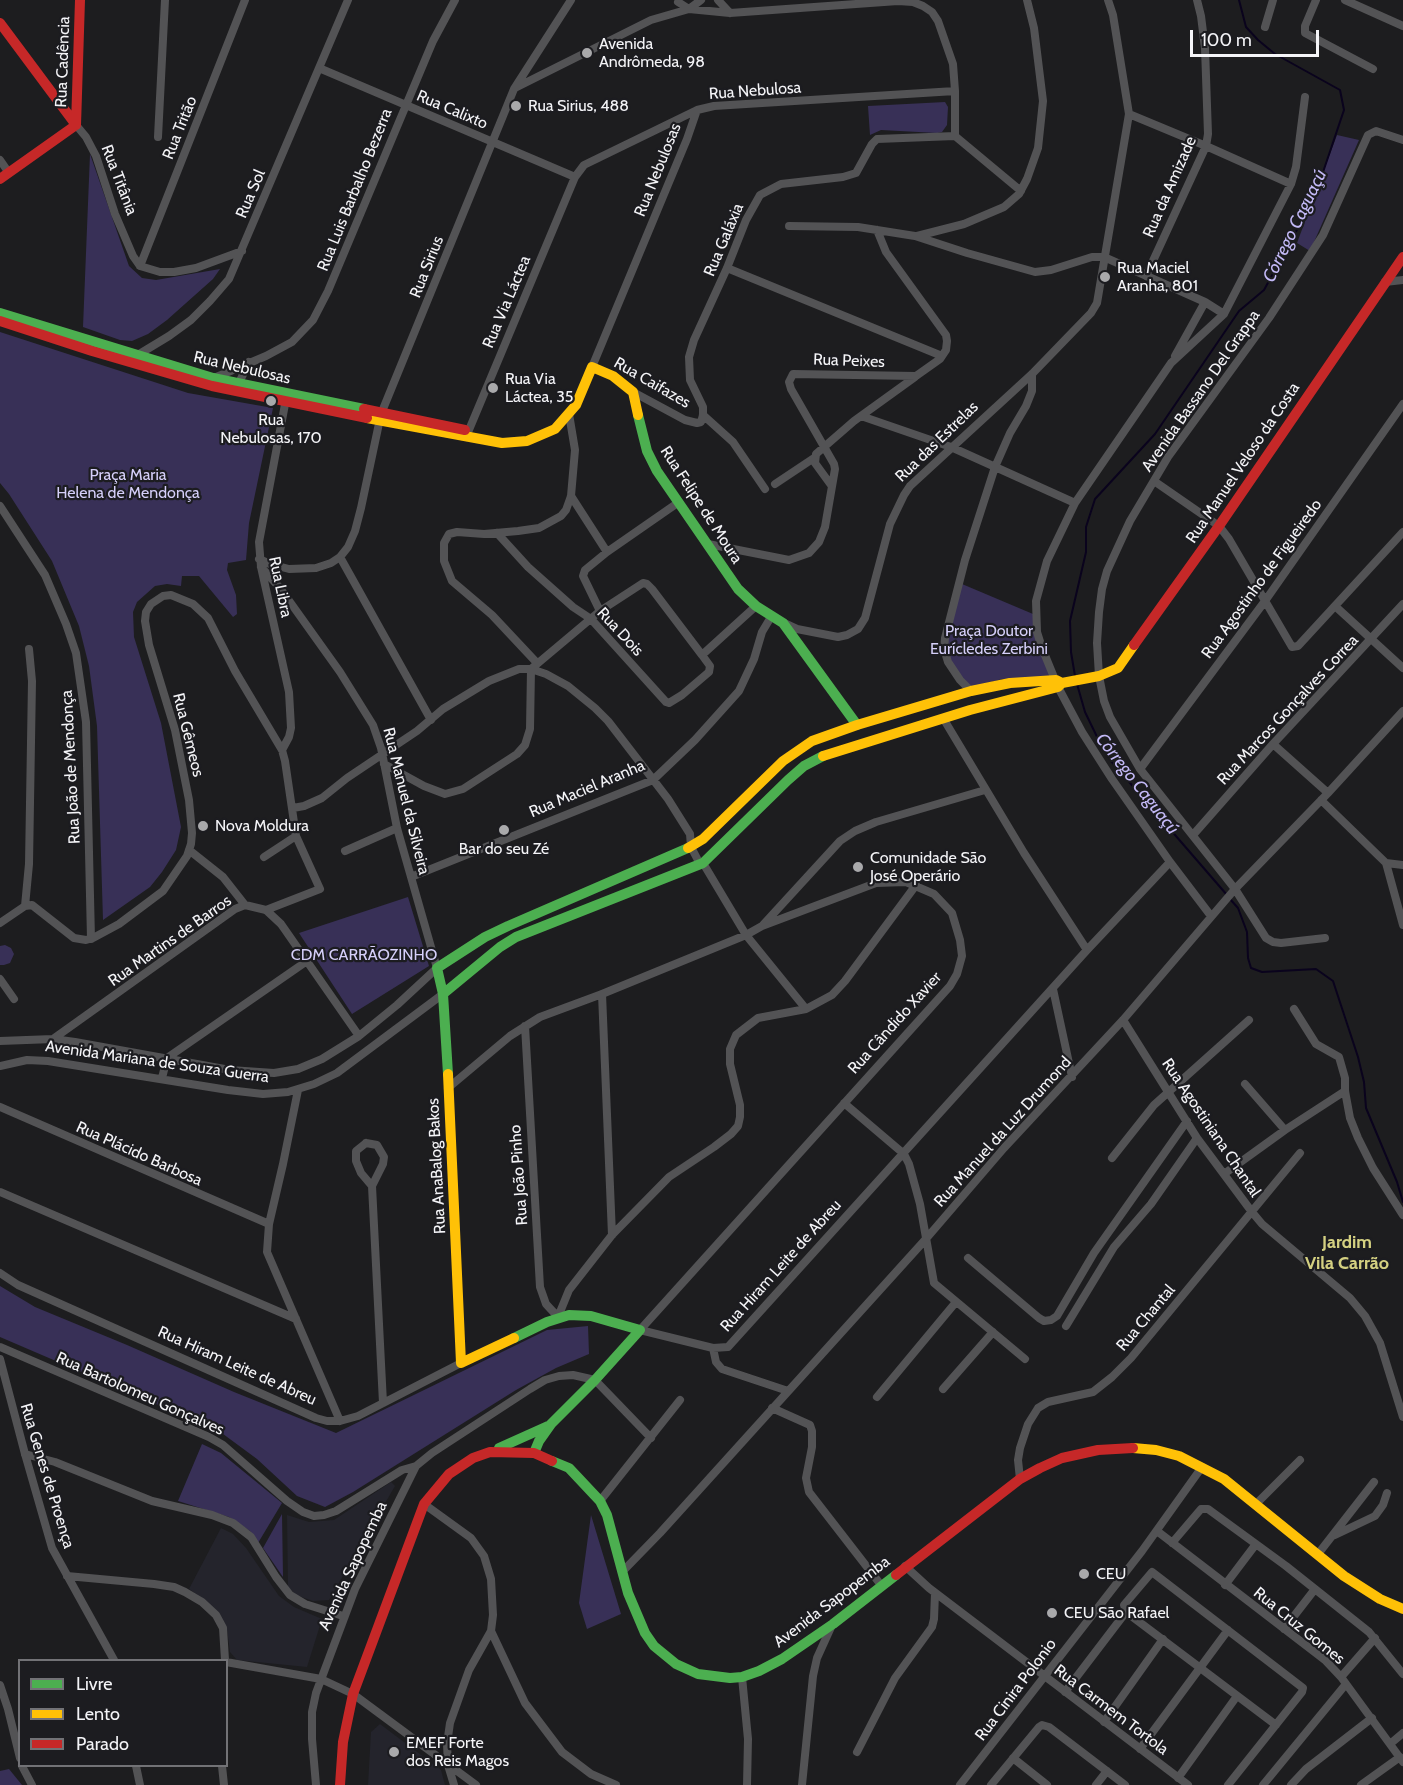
<!DOCTYPE html>
<meta charset="utf-8">
<style>
body{margin:0}
#map{position:relative;width:1403px;height:1785px;overflow:hidden;background:#1d1d1f;font-family:Cabin,sans-serif}
canvas{display:block}
.legend{position:absolute;left:18px;top:1659px;width:210px;height:108px;box-sizing:border-box;background:#1c1c20;border:2px solid #727276;margin:0;padding:8px 10px;list-style:none;font-size:18px;color:#f4f4f7}
.legend li{display:flex;align-items:center;gap:12px;height:30px}
.legend b{width:30px;border:2px solid #727276}
.scale{position:absolute;left:1190px;top:30px;width:129px;height:27px;box-sizing:border-box;border:3px solid #f4f4f7;border-top:0;padding-left:8px;font-size:18px;line-height:21px;white-space:nowrap;color:#f4f4f7;-webkit-text-stroke:4px #1c1c20;paint-order:stroke}
</style>
<div id="map">
<canvas width="1403" height="1785"></canvas>
<ul class="legend">
<li><b style="height:8px;background:#4caf50"></b>Livre</li>
<li><b style="height:8px;background:#ffc107"></b>Lento</li>
<li><b style="height:8px;background:#c62828"></b>Parado</li>
</ul>
<div class="scale">100 m</div>
</div>
<script>
const ctx = document.querySelector('canvas').getContext('2d');
ctx.lineJoin = 'round';
function fill(path, color) { ctx.fillStyle = color; ctx.fill(path, 'evenodd'); }
const toPath = rows => new Path2D(rows.map(r => 'M' + r).join(''));
function trace(path, color, width, dash) { ctx.strokeStyle = color; ctx.lineWidth = width; ctx.lineCap = dash ? 'butt' : 'round'; ctx.setLineDash(dash || []); ctx.stroke(path); }
function label(font, color, halo, rows, align = 'center') {
  ctx.font = font + ' Cabin,sans-serif'; ctx.lineWidth = 4.5; ctx.setLineDash([]); ctx.textBaseline = 'middle'; ctx.strokeStyle = halo; ctx.fillStyle = color; for (const [text, x, y, turn = 0] of rows) {
    ctx.save(); ctx.translate(x, y); ctx.rotate((+turn || 0) * Math.PI / 180); ctx.textAlign = isNaN(turn) ? turn : align; if (halo) ctx.strokeText(text, 0, 0); ctx.fillText(text, 0, 0); ctx.restore();
  }
}
const built = toPath([
 [391,1482,395,1486,329,1600,313,1601,296,1595,288,1587,287,1515,309,1522,334,1520],
 [221,1528,233,1534,246,1548,279,1596,294,1607,322,1619,307,1667,237,1660,230,1652,227,1629,202,1598,189,1589],
 [380,1724,441,1770,445,1785,368,1785,371,1732]
]);
const green = toPath([
 [945,102,948,107,947,125,942,132,937,133,881,130,870,135,868,106],
 [1337,135,1359,140,1310,251,1297,243],
 [90,154,129,266,142,278,156,280,220,269,213,279,167,320,148,334,132,341,120,340,83,327],
 [0,332,188,393,273,408,249,523,246,560,228,563,227,570,236,595,237,614,233,617,199,576,182,576,181,586,167,584,155,586,137,602,133,612,134,637,161,723,181,827,176,850,162,872,150,887,103,920,97,726,89,666,79,626,52,561,9,494,0,483],
 [962,584,1033,614,1054,678,1002,679,971,688,960,677,947,653,947,635],
 [408,897,429,966,352,1014,299,933],
 [5,945,11,948,14,954,10,963,4,965,0,965,0,946],
 [0,1286,35,1307,127,1345,234,1392,336,1433,547,1330,588,1326,589,1354,556,1368,516,1390,353,1492,325,1507,297,1496,257,1459,219,1431,0,1337],
 [202,1444,221,1453,282,1503,258,1543,250,1531,229,1517,178,1501],
 [282,1514,283,1577,263,1548],
 [591,1515,621,1614,587,1629,579,1603],
 [9,1769,22,1785,0,1785,0,1771]
]);
const stream = toPath([
 [1075,676,1071,652,1070,621,1086,552,1086,527,1095,499,1155,434,1239,311,1264,290,1299,226,1320,181,1344,110,1340,90,1275,54,1258,40,1246,27,1239,0],
 [1077,684,1085,712,1100,743,1111,761,1227,895],
 [1230,899,1238,908,1247,932,1248,958,1251,968,1262,972,1316,969,1333,981,1358,1057,1364,1082,1366,1108,1397,1182,1403,1202]
]);
const street = toPath([
 [718,0,730,13],
 [1316,0,1305,26,1305,33,1373,69],
 [1345,0,1403,26],
 [678,2,689,9,730,13,898,1,913,2,923,6,932,12,938,21,953,64,955,91,955,136,877,139,872,144,856,173,843,177,781,184,760,195,746,220,727,268,694,340,689,357,690,380,703,407,703,415],
 [1265,27,1273,0],
 [319,68,575,177],
 [515,88,651,20,689,9,701,0],
 [1129,114,1206,146,1291,184],
 [76,125,86,137,96,156,115,214,133,256,140,266,160,272,174,272,196,268,242,251],
 [955,136,1021,191],
 [158,137,165,0],
 [0,160,9,173],
 [789,226,858,227,915,236,967,253,1035,272,1051,270,1092,257,1104,257,1205,302,1224,314],
 [917,236,964,224,1004,207,1019,194,1027,179,1038,148,1043,101,1034,28,1027,0],
 [140,266,245,0],
 [727,268,942,356],
 [1146,276,1206,146,1208,134,1205,48,1201,16,1197,0],
 [1385,282,1403,280],
 [136,356,169,336,191,320,210,301,229,279,348,0],
 [1175,356,1205,302],
 [592,367,687,139,697,110],
 [214,378,266,356,292,342,313,320,328,291,433,41,455,0],
 [237,387,249,362],
 [633,392,685,420,697,423,701,422,703,415],
 [703,415,733,442,765,489],
 [861,416,951,447,1075,503],
 [466,437,575,177,584,165,697,110,714,106,955,91],
 [1154,481,1219,526,1229,539,1292,647,1298,646,1403,532],
 [775,484,814,458],
 [831,485,815,463,816,454,854,421,915,377],
 [571,496,607,552],
 [0,506,45,575,66,624,76,653,86,722,91,939],
 [497,533,528,567,573,607,591,619,666,702,669,703,682,695,709,672,710,666,702,655],
 [708,544,789,560,809,553,819,542,825,527,835,469,834,464,791,389,789,382,793,374,916,376,940,359,946,350,947,341,946,335,886,252,877,230],
 [340,557,431,720],
 [259,559,270,564,289,569,316,568,331,563,340,557,348,547,355,531,361,508,381,414,514,89,571,0],
 [1335,606,1403,668],
 [600,611,583,576,585,570,607,552,679,502],
 [784,623,797,629,838,637,847,635,858,629,865,618,890,524,904,495,910,486,1032,374,1091,313,1097,303,1129,114,1113,15,1108,0],
 [537,663,492,615,452,581,444,561,444,543,449,534,457,532,484,534,518,531,539,528,561,516,566,510,571,496,575,450,569,414],
 [971,691,960,680,948,662,944,649,945,638,965,560,995,467,1010,433,1026,406,1032,391,1032,374],
 [943,718,1024,853,1087,950],
 [1273,744,1328,793],
 [282,750,289,737,291,728,289,692,261,567,259,542,286,399],
 [384,764,424,786,445,794,463,789,517,754,525,745,530,729,531,669,600,611,643,583,647,584,652,589,702,655,756,606],
 [1140,769,1265,601,1403,404],
 [1321,800,1386,863,1403,925],
 [293,808,304,806,322,798,347,778,417,731,443,709,489,681,519,669,531,669,546,674,568,686,595,708,608,721,668,799,690,834,691,847,700,864],
 [1193,835,1273,744,1403,604],
 [189,850,223,877,245,905],
 [345,851,397,828],
 [264,857,296,836],
 [703,863,746,935,806,1009],
 [1386,863,1403,865],
 [411,877,653,780,695,740,739,691,754,659,762,632,771,617],
 [25,906,29,864,32,681,29,649],
 [1211,916,1170,862,1112,779,1082,732,1058,687,1042,648,1037,632,1036,601,1047,561,1075,503,1171,363,1224,314,1291,184,1296,167,1305,97],
 [0,923,25,906,32,905,74,938,86,940,93,938,119,924,163,891,187,856,191,844,192,833,189,800,175,730,149,645,145,621,146,612,151,604,163,596,171,595,193,604,208,618,235,671,282,750,285,761,296,836,320,889,266,910],
 [763,925,840,841,855,831,876,822,985,790],
 [1325,938,1281,943,1273,942,1266,938,1235,889,1140,769,1110,717,1104,701,1099,676,1097,643,1099,612,1102,589,1107,571,1130,521,1168,457,1269,318,1323,235,1368,135,1376,131,1403,140],
 [0,979,14,999],
 [1053,989,1072,1077],
 [602,994,612,1235],
 [1294,1009,1316,1044,1339,1057,1345,1078,1345,1091,1350,1118,1358,1138,1373,1168,1403,1215],
 [1123,1020,1197,1138,1252,1212,1262,1224,1350,1298,1365,1316,1380,1343,1403,1417],
 [525,1026,540,1287,546,1304,558,1317,569,1290,612,1235,669,1177,714,1147,731,1134,738,1126,740,1117,740,1105,730,1064,730,1049,736,1035,758,1018,806,1009,832,995,845,981,916,885],
 [53,1039,235,909,245,905,266,910,281,924,359,1036],
 [0,1041,53,1039,75,1042,230,1070,274,1073,298,1069,322,1059,359,1036,397,1005,437,968,397,828,381,748,373,725,340,672,280,588,261,567],
 [0,1066,27,1060,48,1061,228,1090,263,1094,288,1092,314,1084,337,1073,443,994],
 [162,1078,167,1058,307,961],
 [1245,1084,1285,1130],
 [448,1088,510,1036,540,1017,602,994,746,935,762,926,876,883,906,882,934,894,952,913,960,940,962,956,957,974,950,986,640,1330,713,1348,728,1347,1087,950,1170,862],
 [298,1090,283,1164,269,1224,267,1252,340,1421],
 [844,1103,904,1154,909,1164,920,1204,934,1283,1025,1359],
 [0,1107,269,1224],
 [366,1143,377,1145,384,1157,383,1164,372,1186,361,1173,356,1161,356,1151,366,1143],
 [1112,1158,1154,1105,1249,1020],
 [1224,1174,1285,1130,1345,1091],
 [372,1186,383,1403],
 [0,1192,296,1319],
 [968,1258,1039,1318,1044,1321,1051,1320,1057,1316,1094,1253,1187,1121],
 [0,1273,18,1285,316,1418,327,1421,340,1421,358,1416,461,1363],
 [1066,1326,1114,1247,1151,1204,1197,1138],
 [0,1347,209,1437,223,1445,287,1501,303,1512,314,1516,324,1515,336,1511,402,1470,416,1466],
 [713,1348,716,1362,722,1369,788,1391],
 [0,1359,25,1454,52,1548,114,1660],
 [943,1389,993,1332],
 [877,1397,956,1302],
 [772,1408,810,1425,812,1431,812,1447,806,1478,809,1492,881,1585],
 [25,1454,55,1462,152,1501,212,1515,233,1523,251,1537,276,1577,290,1595,305,1604,343,1616],
 [1020,1479,1018,1460,1020,1448,1028,1424,1038,1408,1048,1402,1093,1392,1112,1377,1131,1358,1300,1153],
 [600,1501,680,1400],
 [1257,1503,1300,1460],
 [424,1504,471,1538,484,1556,491,1579,493,1615,491,1631,469,1670,450,1723,447,1744,448,1765,454,1785],
 [1157,1531,1325,1660,1341,1677,1403,1762],
 [1335,1535,1375,1516,1383,1505,1387,1493],
 [1172,1543,1201,1509,1208,1509,1286,1566,1369,1632,1403,1674],
 [1318,1554,1374,1482],
 [905,1566,929,1588,1188,1785],
 [623,1571,660,1533,925,1240,1004,1148,1123,1020,1235,889,1328,793,1403,711],
 [67,1576,154,1584,174,1587,185,1592,202,1602,216,1615,223,1628,225,1660],
 [1225,1585,1256,1544],
 [1126,1612,1124,1605,1152,1572,1303,1688,1302,1692,1228,1785],
 [1126,1612,1276,1725],
 [1284,1629,1315,1589],
 [491,1631,525,1703,562,1752,591,1774,616,1785],
 [226,1662,321,1679,353,1694,476,1785],
 [742,1677,748,1739,747,1785],
 [1341,1677,1375,1638],
 [0,1685,8,1709,20,1758],
 [1065,1692,1126,1612],
 [1104,1722,1163,1639],
 [1390,1744,1403,1733],
 [1140,1749,1228,1630],
 [857,1752,895,1678,932,1627,934,1619,935,1593],
 [1013,1758,1047,1785],
 [22,1766,32,1785],
 [136,1766,140,1785],
 [222,1766,224,1785],
 [1178,1778,1237,1696],
 [316,1785,312,1739,312,1712,316,1693,355,1589,416,1466,432,1453,530,1389,545,1380,559,1376,573,1375,595,1380,651,1438],
 [802,1785,813,1676,817,1658,832,1625],
 [960,1785,1142,1551,1202,1467],
 [991,1785,1039,1727,1042,1725,1049,1727,1125,1785],
 [1096,1785,1107,1771],
 [1263,1785,1346,1684],
 [1291,1785,1306,1769,1372,1718],
 [1361,1785,1400,1757]
]);
const fast = toPath([
 [0,313,213,378,364,409],
 [638,415,647,451,657,471,738,589,756,606,783,623,857,725],
 [443,994,500,947,516,937,703,863,788,780,804,766,823,756],
 [448,1074,443,994,437,968,485,937,508,926,688,848],
 [514,1338,547,1322,569,1315,591,1316,640,1330,595,1380,551,1424,539,1441,534,1453],
 [499,1448,548,1426],
 [552,1461,569,1468,600,1501,607,1515,628,1593,645,1633,654,1646,676,1664,698,1674,730,1678,742,1677,759,1671,782,1659,833,1624,896,1575]
]);
const slow = toPath([
 [367,418,502,443,527,441,555,429,576,405,592,367,613,376,633,392,638,415],
 [823,756,970,710,1058,687,1062,683],
 [688,848,703,839,783,761,812,741,857,725,971,691,1010,683,1056,680,1062,683,1099,676,1118,668,1134,645],
 [448,1074,461,1363,514,1338],
 [1133,1448,1156,1450,1179,1456,1224,1479,1344,1576,1380,1599,1403,1609]
]);
const jam = toPath([
 [0,23,76,125],
 [76,125,80,0],
 [0,179,76,125],
 [0,321,92,351,212,386,367,418],
 [364,409,465,430],
 [1134,645,1219,526,1403,257],
 [896,1575,1020,1479,1040,1468,1062,1458,1098,1450,1133,1448],
 [340,1785,343,1742,353,1694,424,1504,449,1474,473,1458,490,1452,534,1453,552,1461]
]);
const markers = [
 [587,53,6,"#a9a9ab"],
 [516,106,6,"#a9a9ab"],
 [1105,277,6,"#a9a9ab"],
 [493,388,6,"#a9a9ab"],
 [271,401,6,"#a9a9ab"],
 [203,826,6,"#a9a9ab"],
 [504,830,6,"#a9a9ab"],
 [858,867,6,"#a9a9ab"],
 [1084,1574,6,"#a9a9ab"],
 [1052,1613,6,"#a9a9ab"],
 [394,1752,6,"#a9a9ab"]
];
const poiNames = [
 ["Avenida",599,44],
 ["Andrômeda, 98",599,62],
 ["Rua Sirius, 488",528,106],
 ["Rua Maciel",1117,268],
 ["Aranha, 801",1117,286],
 ["Rua Via",505,379],
 ["Láctea, 35",505,397],
 ["Rua",271,420,"center"],
 ["Nebulosas, 170",271,438,"center"],
 ["Nova Moldura",215,826],
 ["Bar do seu Zé",504,849,"center"],
 ["Comunidade São",870,858],
 ["José Operário",870,876],
 ["CEU",1096,1574],
 ["CEU São Rafael",1064,1613],
 ["EMEF Forte",406,1743],
 ["dos Reis Magos",406,1761]
];
const streetNames = [
 ["Rua Cadência",63,62,-88],
 ["Rua Nebulosa",755,91,-4],
 ["Rua Calixto",452,110,23],
 ["Rua Tritão",180,128,-68],
 ["Rua Nebulosas",658,170,-68],
 ["Rua Titânia",119,180,69],
 ["Rua da Amizade",1170,187,-66],
 ["Rua Luis Barbalho Bezerra",355,190,-68],
 ["Rua Sol",251,194,-67],
 ["Rua Galáxia",724,240,-67],
 ["Rua Sirius",427,267,-68],
 ["Rua Via Láctea",507,302,-67],
 ["Rua Peixes",849,361,2],
 ["Rua Nebulosas",242,368,13],
 ["Rua Caifazes",652,383,30],
 ["Avenida Bassano Del Grappa",1201,391,-55],
 ["Rua das Estrelas",937,442,-44],
 ["Rua Manuel Veloso da Costa",1243,463,-56],
 ["Rua Felipe de Moura",701,505,57],
 ["Rua Agostinho de Figueiredo",1262,579,-54],
 ["Rua Libra",280,587,78],
 ["Rua Dois",620,632,47],
 ["Rua Marcos Gonçalves Correa",1288,710,-47],
 ["Rua Gêmeos",188,735,76],
 ["Rua João de Mendonça",71,767,-93],
 ["Rua Maciel Aranha",587,789,-23],
 ["Rua Manuel da Silveira",406,801,76],
 ["Rua Martins de Barros",170,941,-35],
 ["Rua Cândido Xavier",895,1023,-48],
 ["Avenida Mariana de Souza Guerra",157,1062,8],
 ["Rua Agostiniana Chantal",1211,1128,56],
 ["Rua Manuel da Luz Drumond",1003,1132,-48],
 ["Rua Plácido Barbosa",139,1154,24],
 ["Rua AnaBalog Bakos",437,1166,-93],
 ["Rua João Pinho",519,1175,-94],
 ["Rua Hiram Leite de Abreu",781,1266,-48],
 ["Rua Chantal",1146,1318,-50],
 ["Rua Hiram Leite de Abreu",237,1366,24],
 ["Rua Bartolomeu Gonçalves",140,1394,24],
 ["Rua Genes de Proença",47,1476,73],
 ["Avenida Sapopemba",353,1566,-65],
 ["Avenida Sapopemba",832,1602,-37],
 ["Rua Cruz Gomes",1299,1626,39],
 ["Rua Cinira Polonio",1016,1690,-53],
 ["Rua Carmem Tortola",1111,1710,37]
];
const parkNames = [
 ["Praça Maria",128,475],
 ["Helena de Mendonça",128,493],
 ["Praça Doutor",989,631],
 ["Eurícledes Zerbini",989,649],
 ["CDM CARRÃOZINHO",364,955]
];
const waterNames = [
 ["Córrego Caguaçú",1295,226,-64],
 ["Córrego Caguaçú",1137,784,52]
];
const neighbourhoodNames = [
 ["Jardim",1347,1243],
 ["Vila Carrão",1347,1264]
];
fill(built, '#24242c');
fill(green, '#383057');
trace(stream, '#0a031d', 2);
trace(street, '#535355', 8);
trace(fast, '#4caf50', 10);
trace(slow, '#ffc107', 10);
trace(jam, '#c62828', 10);
for (const [x, y, r, color] of markers) { const dot = new Path2D(); dot.arc(x, y, r, 0, 2 * Math.PI); ctx.fillStyle = color; ctx.fill(dot); trace(dot, '#1c1c20', 2); }
label('16px', '#f4f4f7', '#1c1c20', poiNames, 'left');
label('16px', '#f4f4f7', '#1c1c20', streetNames);
label('16px', '#d5cff9', '#1c1c20', parkNames);
label('italic 18px', '#c3b9f6', '#1c1c20', waterNames);
label('bold 18px', '#d4d081', '#1c1c20', neighbourhoodNames);
</script>
